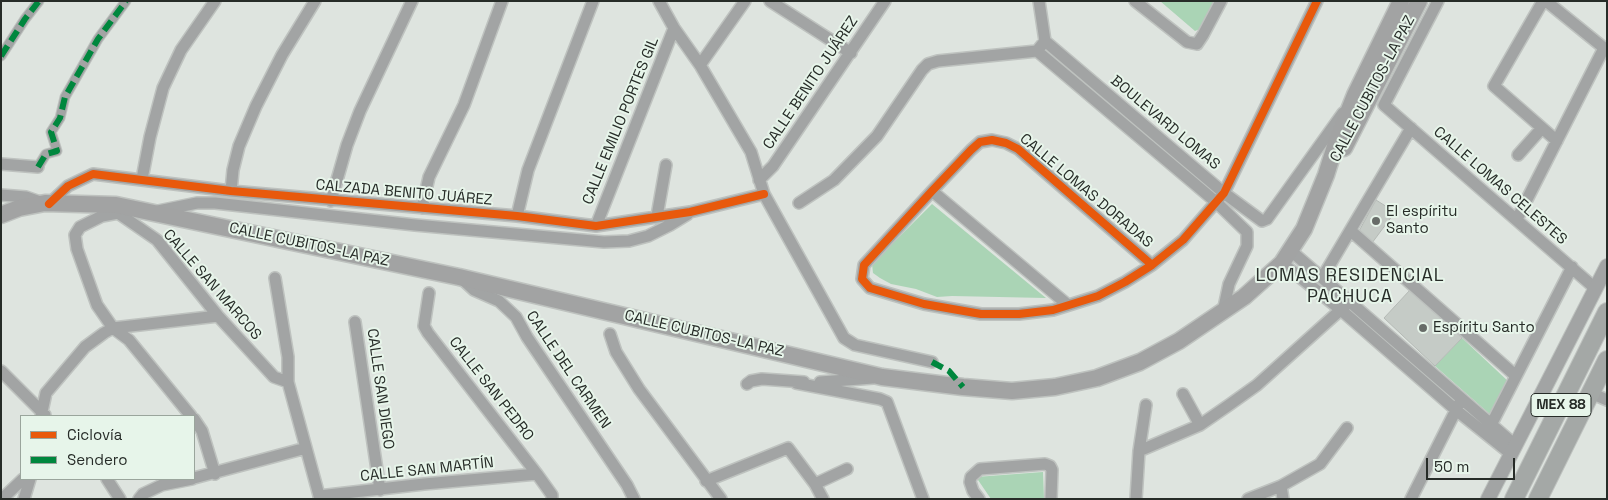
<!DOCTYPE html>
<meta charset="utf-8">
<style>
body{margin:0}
#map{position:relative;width:1608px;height:500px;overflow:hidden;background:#dee4df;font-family:"Space Grotesk",sans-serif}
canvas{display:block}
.frame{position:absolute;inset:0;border:2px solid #272c28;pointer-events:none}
.legend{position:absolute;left:20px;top:415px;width:175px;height:65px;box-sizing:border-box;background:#e7f5ea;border:1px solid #9aa59c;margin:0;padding:6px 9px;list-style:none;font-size:15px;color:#272c28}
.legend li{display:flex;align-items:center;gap:10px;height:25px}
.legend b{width:25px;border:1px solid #9aa59c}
.scale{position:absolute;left:1426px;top:458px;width:89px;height:22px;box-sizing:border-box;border:2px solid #272c28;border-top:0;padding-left:6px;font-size:15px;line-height:18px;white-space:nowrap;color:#272c28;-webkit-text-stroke:4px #e7f5ea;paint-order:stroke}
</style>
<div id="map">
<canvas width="1608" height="500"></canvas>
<div class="frame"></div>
<ul class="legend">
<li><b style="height:6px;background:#e8590c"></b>Ciclovía</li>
<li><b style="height:6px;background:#00873e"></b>Sendero</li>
</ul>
<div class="scale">50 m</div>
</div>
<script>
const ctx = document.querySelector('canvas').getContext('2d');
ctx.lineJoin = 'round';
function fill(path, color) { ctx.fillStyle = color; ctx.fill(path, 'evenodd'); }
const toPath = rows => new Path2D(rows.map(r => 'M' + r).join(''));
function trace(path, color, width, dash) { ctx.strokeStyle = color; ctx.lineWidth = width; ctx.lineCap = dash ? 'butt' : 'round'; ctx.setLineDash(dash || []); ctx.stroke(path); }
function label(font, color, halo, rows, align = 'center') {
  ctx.font = font + ' "Space Grotesk",sans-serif'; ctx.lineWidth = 4; ctx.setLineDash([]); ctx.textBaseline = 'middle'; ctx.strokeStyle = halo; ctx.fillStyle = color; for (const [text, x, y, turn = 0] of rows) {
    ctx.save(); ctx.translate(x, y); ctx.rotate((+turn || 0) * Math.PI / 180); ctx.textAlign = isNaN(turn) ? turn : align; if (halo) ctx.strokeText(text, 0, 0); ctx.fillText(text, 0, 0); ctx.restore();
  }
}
const green = toPath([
 [1160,1,1214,1,1200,29,1195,31],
 [932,204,1046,298,952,296,937,297,916,289,891,284,880,278,873,273,872,264],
 [1462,338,1510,383,1492,416,1435,366],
 [1043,472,1044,499,991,499,976,477]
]);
const building = toPath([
 [1376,200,1395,212,1372,243,1359,231,1376,200],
 [1410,290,1462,338,1435,366,1384,318,1410,290]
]);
const pedestrian = toPath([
 [1,56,25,19,39,1],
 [38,167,46,154,57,151,51,132,60,118,65,97,98,39,126,1]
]);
const minor = toPath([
 [659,1,674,28,700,65,751,152,764,194,844,338,855,345,932,362],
 [770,1,851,53],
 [1135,1,1187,42,1197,44,1203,35,1221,1],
 [1438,1,1384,105,1596,289],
 [1543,1,1494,86,1557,141],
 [1045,41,1224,193,1262,221,1267,219,1343,113],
 [1037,51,1216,202,1247,232,1247,246,1229,284,1223,312],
 [700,65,745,1],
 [1518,155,1542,128],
 [1,164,38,167],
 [142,179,150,137,163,88,181,50,215,1],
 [759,180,773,166,885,1],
 [231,191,233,170,239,146,256,106,282,55,315,1],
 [932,191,1068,305],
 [1,195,26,197,43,203],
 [331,201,347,145,360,111,412,1],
 [799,203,834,180,877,136,922,70,928,64,938,61,1037,51,1045,41,1039,1],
 [49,204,68,186,93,174,231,191,517,216,596,226,690,212,764,194],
 [116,206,118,213,157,240,218,316,274,377,288,382],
 [422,208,429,177,464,105,502,1],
 [158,211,197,203,215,203,415,225,604,242,629,241,648,236,670,225,688,214],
 [118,213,102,216,80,227,75,235,77,249,97,305,113,328,129,340,191,416],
 [517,216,528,170,593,1],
 [657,216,666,165],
 [1517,219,1604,48,1546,1],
 [596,226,674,28],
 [1351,231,1516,376],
 [1290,250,1515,445],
 [1282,263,1341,310,1456,410,1511,454],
 [1152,265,1018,149,1006,143,992,140,980,142,971,150,932,191,864,265,862,279,870,288,924,304,981,314,1019,314,1053,310,1098,296,1125,282,1152,265,1183,240,1224,193,1317,1],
 [275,278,288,357,288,382,320,499],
 [1322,278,1411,128],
 [462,279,474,290,499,301,516,317,527,337,627,485,634,499],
 [429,293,424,326,428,333,537,474,552,495,552,499],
 [355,322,380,490],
 [610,334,616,352,639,389,721,499],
 [1,371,45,415],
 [820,382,873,378],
 [796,383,880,399,887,402,923,499],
 [747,384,751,381,762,379,804,382],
 [1591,393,1607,400],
 [1183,394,1200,425],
 [41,416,46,393,85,347,104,333,113,328,218,316],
 [194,419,202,431,215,474],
 [1491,425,1572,267],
 [1139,451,1200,425,1229,405,1257,385,1346,305],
 [194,478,306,448],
 [107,479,120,499],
 [706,481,788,448,815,484,823,499],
 [815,484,847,469],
 [1281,486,1283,499],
 [319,496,424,484,537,474],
 [2,499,23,479],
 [24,499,30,479],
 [139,499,143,494,162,485,192,479],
 [979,499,973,491,970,482,971,477,980,469,1045,464,1050,466,1052,470,1051,499],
 [1136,499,1139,451,1146,405],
 [1248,499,1281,486,1320,464,1347,428],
 [1411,499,1459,404]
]);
const tertiary = toPath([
 [1488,499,1607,266]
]);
const secondary = toPath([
 [1344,148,1419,1],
 [1,215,19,208,45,203,116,205,459,277,882,377,963,387,1012,391,1055,387,1097,378,1140,362,1179,341,1244,297,1282,263,1304,229,1326,175,1337,140,1355,95,1401,1]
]);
const primary = toPath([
 [1514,499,1607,312],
 [1538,499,1607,360]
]);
const quiet = toPath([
 [1,56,25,19,39,1],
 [38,167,46,154,57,151,51,132,60,118,65,97,98,39,126,1],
 [932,362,949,371,963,387]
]);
const cycleway = toPath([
 [49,204,68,186,93,174,231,191,517,216,596,226,690,212,764,194],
 [1152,265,1018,149,1006,143,992,140,980,142,971,150,932,191,864,265,862,279,870,288,924,304,981,314,1019,314,1053,310,1098,296,1125,282,1152,265,1183,240,1224,193,1317,1]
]);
const markers = [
 [1376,221,5,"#676c68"],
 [1423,328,5,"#676c68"]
];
const shields = [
 [1561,405,60]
];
const shieldNames = [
 ["MEX 88",1561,405]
];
const streetNames = [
 ["CALLE BENITO JUÁREZ",811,83,-56],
 ["CALLE CUBITOS-LA PAZ",1373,89,-62],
 ["CALLE EMILIO PORTES GIL",621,121,-68],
 ["BOULEVARD LOMAS",1165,123,40],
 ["CALLE LOMAS CELESTES",1500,186,41],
 ["CALLE LOMAS DORADAS",1086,191,40],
 ["CALZADA BENITO JUÁREZ",404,193,5],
 ["CALLE CUBITOS-LA PAZ",309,245,12],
 ["CALLE SAN MARCOS",212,285,49],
 ["CALLE CUBITOS-LA PAZ",704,334,13],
 ["CALLE DEL CARMEN",568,370,56],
 ["CALLE SAN DIEGO",380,389,82],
 ["CALLE SAN PEDRO",491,389,52],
 ["CALLE SAN MARTÍN",427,470,-6]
];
const poiNames = [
 ["El espíritu",1386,212],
 ["Santo",1386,229],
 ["Espíritu Santo",1433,328]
];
const quarterNames = [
 ["LOMAS RESIDENCIAL",1350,276],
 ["PACHUCA",1350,297]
];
fill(green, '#aad4b5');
fill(building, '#c5cbc6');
trace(building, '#b4b9b5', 1);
trace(pedestrian, '#bec2bf', 11);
trace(minor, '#bec2bf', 14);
trace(tertiary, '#bec2bf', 16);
trace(secondary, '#bec2bf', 19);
trace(primary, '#bec2bf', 20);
trace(pedestrian, '#a2a4a4', 9);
trace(minor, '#a2a4a4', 11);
trace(tertiary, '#a2a4a4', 14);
trace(secondary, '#a2a3a3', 16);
trace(primary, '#a4a8a6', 18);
trace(quiet, '#00873e', 6, [12, 6]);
trace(cycleway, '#e8590c', 8);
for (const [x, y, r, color] of markers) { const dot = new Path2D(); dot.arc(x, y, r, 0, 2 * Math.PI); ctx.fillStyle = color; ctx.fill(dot); trace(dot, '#e7f5ea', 2); }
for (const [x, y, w] of shields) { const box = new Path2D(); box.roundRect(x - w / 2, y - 11.5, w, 23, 4); ctx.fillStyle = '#e7f5ea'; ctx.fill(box); trace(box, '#272c28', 1); }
label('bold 14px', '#272c28', null, shieldNames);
label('15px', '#272c28', '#e7f5ea', streetNames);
label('15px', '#272c28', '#e7f5ea', poiNames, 'left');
ctx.letterSpacing = '1px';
label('18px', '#272c28', '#e7f5ea', quarterNames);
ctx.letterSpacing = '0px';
</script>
